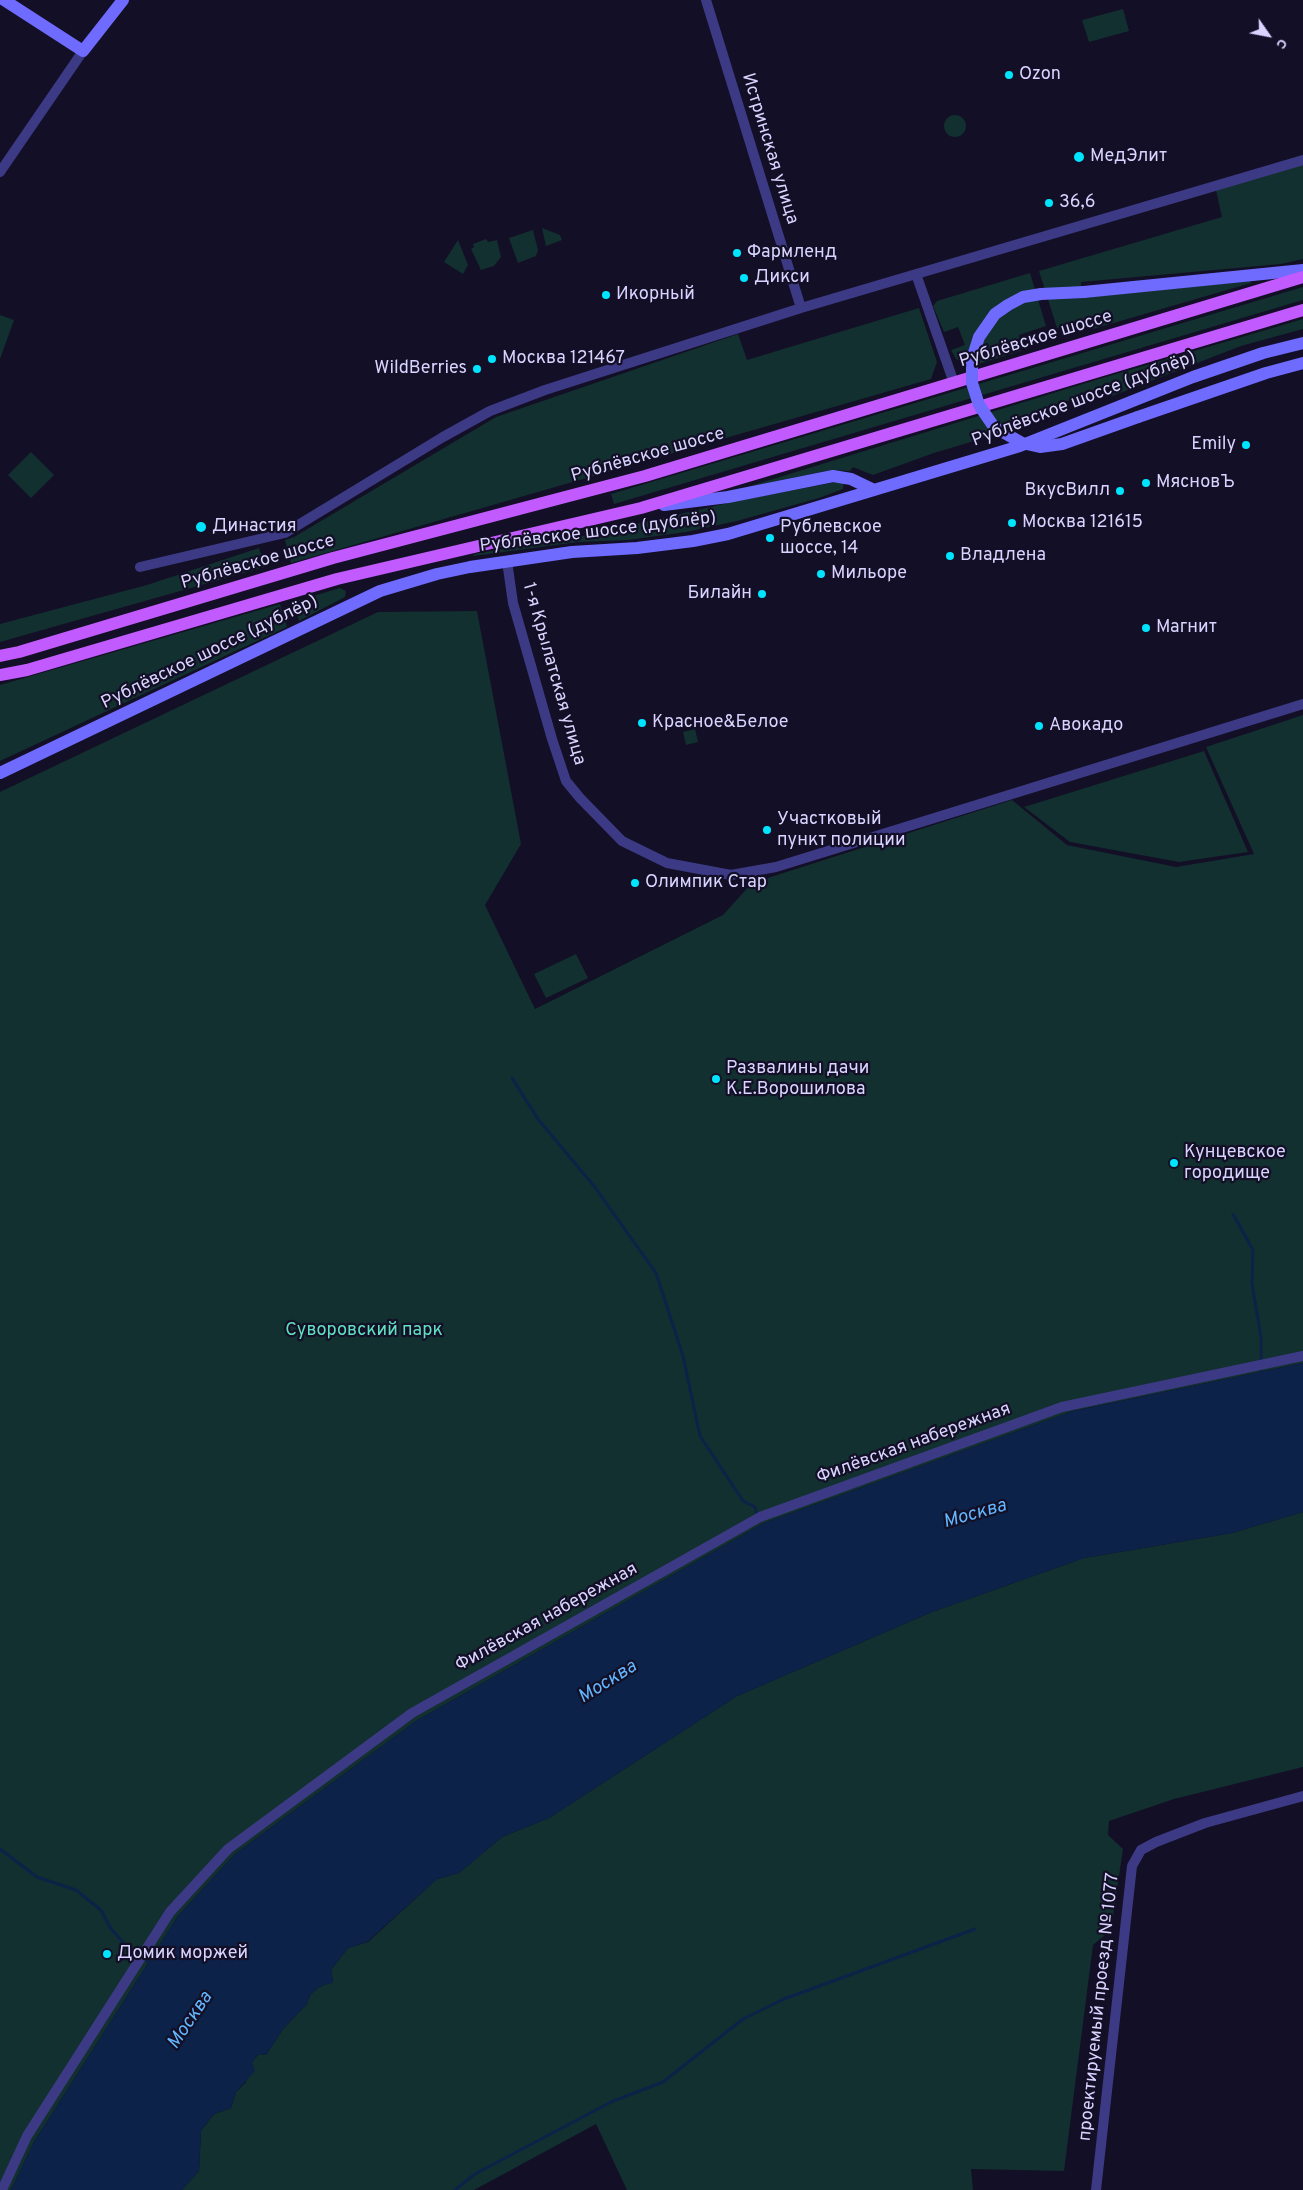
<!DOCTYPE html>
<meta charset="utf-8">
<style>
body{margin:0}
#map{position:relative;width:1303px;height:2190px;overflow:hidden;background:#130f26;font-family:Overpass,sans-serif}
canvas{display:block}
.north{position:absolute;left:1243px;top:10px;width:50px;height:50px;-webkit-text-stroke:4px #130f26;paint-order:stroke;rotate:123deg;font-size:14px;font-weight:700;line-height:20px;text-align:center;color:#d9d4ff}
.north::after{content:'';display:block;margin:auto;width:18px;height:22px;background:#d9d4ff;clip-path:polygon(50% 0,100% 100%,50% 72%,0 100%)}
</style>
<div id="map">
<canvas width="1303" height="2190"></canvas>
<div class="north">С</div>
</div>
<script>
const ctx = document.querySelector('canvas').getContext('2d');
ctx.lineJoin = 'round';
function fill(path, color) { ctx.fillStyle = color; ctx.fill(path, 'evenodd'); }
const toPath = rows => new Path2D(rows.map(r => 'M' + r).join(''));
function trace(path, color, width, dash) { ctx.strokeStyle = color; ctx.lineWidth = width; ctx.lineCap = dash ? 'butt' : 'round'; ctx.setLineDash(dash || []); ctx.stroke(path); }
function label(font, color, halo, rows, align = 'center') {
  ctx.font = font + ' Overpass,sans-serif'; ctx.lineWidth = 4.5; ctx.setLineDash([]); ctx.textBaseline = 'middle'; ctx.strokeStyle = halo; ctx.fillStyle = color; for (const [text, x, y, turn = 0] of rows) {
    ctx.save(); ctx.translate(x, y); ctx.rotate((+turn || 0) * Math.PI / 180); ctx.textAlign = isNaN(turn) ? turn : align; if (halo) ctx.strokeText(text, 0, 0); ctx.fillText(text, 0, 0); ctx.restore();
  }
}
const green = toPath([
 [1123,9,1129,31,1089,42,1082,20],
 '944 126a11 11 0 1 1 22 0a11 11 0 1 1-22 0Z',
 [1303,161,1303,259,1281,264,1081,282,1082,298,1250,281,1251,283,1093,329,1089,319,1057,328,1039,271,1222,217,1215,186],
 [542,228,560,235,562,240,546,246],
 [533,230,538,250,536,256,518,263,509,238],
 [486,239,488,242,497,240,501,257,494,266,481,270,471,249,474,247,473,244],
 [458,240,468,265,463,274,444,262],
 [1030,273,1046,326,1019,335,1021,351,972,366,956,359,951,350,965,345,958,327,944,332,933,306,937,301],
 [1303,287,1303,300,614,504,611,494],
 [919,308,937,362,931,379,291,563,285,540,294,537,496,417,738,334,747,360],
 [0,315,14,320,0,359],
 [1303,319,1303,329,1241,346,1112,396,1108,388,1043,409,1008,423,994,435,934,453,873,475,853,467,850,471,831,470,747,487,1099,379],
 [31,452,54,475,31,498,8,475],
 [837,482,844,483,843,489,819,498,737,521,686,532,628,540,578,542,473,556,474,554,588,535,741,500],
 [259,548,265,567,0,642,0,624,147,585],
 [340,588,346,591,345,597,299,621,293,602],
 [280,604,287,627,0,761,0,685],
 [477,611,521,844,485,905,535,1009,723,915,752,883,1012,800,1067,845,1176,867,1254,854,1206,747,1303,715,1303,1363,1073,1411,764,1523,416,1721,235,1854,178,1916,34,2142,11,2190,0,2190,0,792,378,612],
 [695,729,698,742,686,745,683,732],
 [1204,751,1248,852,1179,862,1070,842,1024,807],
 [576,954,588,978,546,998,534,974],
 [1303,1512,1303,1767,1174,1799,1109,1821,1108,1835,1123,1849,1111,1930,1093,1945,1064,2171,971,2169,973,2190,627,2190,596,2124,474,2190,182,2190,199,2171,201,2131,214,2114,231,2108,236,2092,246,2082,252,2062,259,2054,266,2055,283,2029,307,2004,310,1995,319,1987,333,1982,331,1970,348,1948,368,1942,437,1879,459,1873,502,1837,549,1818,737,1696,932,1612,1084,1558,1232,1533]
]);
const water = toPath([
 [1303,1363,1303,1512,1232,1533,1084,1558,932,1612,737,1696,549,1818,502,1837,459,1873,437,1879,367,1942,348,1948,331,1970,333,1982,319,1987,310,1995,307,2004,283,2029,266,2055,259,2054,252,2062,255,2071,236,2092,231,2108,214,2114,201,2131,199,2171,182,2190,11,2190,34,2142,178,1916,235,1854,416,1721,764,1523,1073,1411]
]);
const stream = toPath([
 [512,1078,538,1119,594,1186,656,1273,683,1356,700,1436,743,1501,755,1507,757,1515],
 [1233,1214,1253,1250,1252,1284,1261,1337,1261,1373],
 [0,1849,37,1877,76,1890,101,1910,111,1929,132,1952,149,1962],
 [455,2190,475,2174,611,2102,663,2082,743,2019,784,1999,975,1929]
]);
const street = toPath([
 [706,0,801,308],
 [0,172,83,51],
 [916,274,954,383],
 [507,561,513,603,552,739,566,781,580,798,622,841,667,863,731,875,776,867,1303,704],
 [140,567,285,533,443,437,490,411,545,390,801,308,1303,160],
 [2,2190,27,2136,170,1912,228,1849,412,1713,760,1517,1062,1407,1303,1356],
 [1096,2190,1132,1866,1141,1850,1156,1842,1205,1823,1303,1796]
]);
const secondary = toPath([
 [4,0,83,51,123,0],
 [1084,292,1303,270],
 [1138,417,1266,373,1303,363],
 [664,505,728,497,833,476,851,479,874,490],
 [0,773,380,591,437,574,470,567,572,552,637,548,693,541,728,534,1020,446,1193,377,1263,353,1303,343]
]);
const primary = toPath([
 [0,656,19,652,333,558,645,476,1303,277],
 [0,675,27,670,337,579,641,508,1303,310]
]);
const secondaryBridge = toPath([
 [1084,292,1041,294,1023,297,1008,305,995,314,979,337,972,359,972,383,979,405,994,427,1022,443,1040,447,1062,444,1138,417]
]);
const markers = [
 [1009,75,5,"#00e5ff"],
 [1079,157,6,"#00e5ff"],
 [1049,203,5,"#00e5ff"],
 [737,253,5,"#00e5ff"],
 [744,278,5,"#00e5ff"],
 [606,295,5,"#00e5ff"],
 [492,359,5,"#00e5ff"],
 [477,369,5,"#00e5ff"],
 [1246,445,5,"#00e5ff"],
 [1146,483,5,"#00e5ff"],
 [1120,491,5,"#00e5ff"],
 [1012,523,5,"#00e5ff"],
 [201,527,6,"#00e5ff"],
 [770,538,5,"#00e5ff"],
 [950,556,5,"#00e5ff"],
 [821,574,5,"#00e5ff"],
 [762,594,5,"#00e5ff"],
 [1146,628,5,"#00e5ff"],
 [642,723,5,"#00e5ff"],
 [1039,726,5,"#00e5ff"],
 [767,830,5,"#00e5ff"],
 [635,883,5,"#00e5ff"],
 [716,1079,5,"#00e5ff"],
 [1174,1163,5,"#00e5ff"],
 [107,1954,5,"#00e5ff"]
];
const poiNames = [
 ["Ozon",1019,75],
 ["МедЭлит",1090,157],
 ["36,6",1059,203],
 ["Фармленд",747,253],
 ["Дикси",754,278],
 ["Икорный",616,295],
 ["Москва 121467",502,359],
 ["WildBerries",467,369,"right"],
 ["Emily",1236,445,"right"],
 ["МясновЪ",1156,483],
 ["ВкусВилл",1110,491,"right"],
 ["Москва 121615",1022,523],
 ["Династия",212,527],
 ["Рублевское",780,528],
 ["шоссе, 14",780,549],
 ["Владлена",960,556],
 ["Мильоре",831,574],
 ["Билайн",752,594,"right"],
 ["Магнит",1156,628],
 ["Красное&Белое",652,723],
 ["Авокадо",1049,726],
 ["Участковый",777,820],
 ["пункт полиции",777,841],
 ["Олимпик Стар",645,883],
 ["Развалины дачи",726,1069],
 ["К.Е.Ворошилова",726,1090],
 ["Кунцевское",1184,1153],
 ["городище",1184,1174],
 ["Домик моржей",117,1954]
];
const streetNames = [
 ["Истринская улица",769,149,73],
 ["Рублёвское шоссе",1036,340,-17],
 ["Рублёвское шоссе (дублёр)",1084,400,-21],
 ["Рублёвское шоссе",648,456,-16],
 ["Рублёвское шоссе (дублёр)",598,533,-7],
 ["Рублёвское шоссе",258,563,-16],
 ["Рублёвское шоссе (дублёр)",210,653,-26],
 ["1-я Крылатская улица",553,674,74],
 ["Филёвская набережная",914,1444,-20],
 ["Филёвская набережная",547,1618,-29],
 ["проектируемый проезд № 1077",1100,2007,-84]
];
const parkNames = [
 ["Суворовский парк",364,1331]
];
const waterNames = [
 ["Москва",975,1515,-16],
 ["Москва",608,1683,-32],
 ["Москва",191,2021,-56]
];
fill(green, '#12302f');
fill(water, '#0c2248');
trace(stream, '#0c2248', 3);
trace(street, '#3d3a85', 10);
trace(secondary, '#6f6bff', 12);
trace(primary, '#c25bff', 12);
trace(secondaryBridge, '#6f6bff', 12);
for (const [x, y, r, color] of markers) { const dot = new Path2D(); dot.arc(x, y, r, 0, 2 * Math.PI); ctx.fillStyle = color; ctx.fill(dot); trace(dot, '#130f26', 2); }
label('18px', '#d9d4ff', '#130f26', poiNames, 'left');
label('18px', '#d9d4ff', '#130f26', streetNames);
label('18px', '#5fe0c0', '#130f26', parkNames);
label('italic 19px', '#62b6ff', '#130f26', waterNames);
</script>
